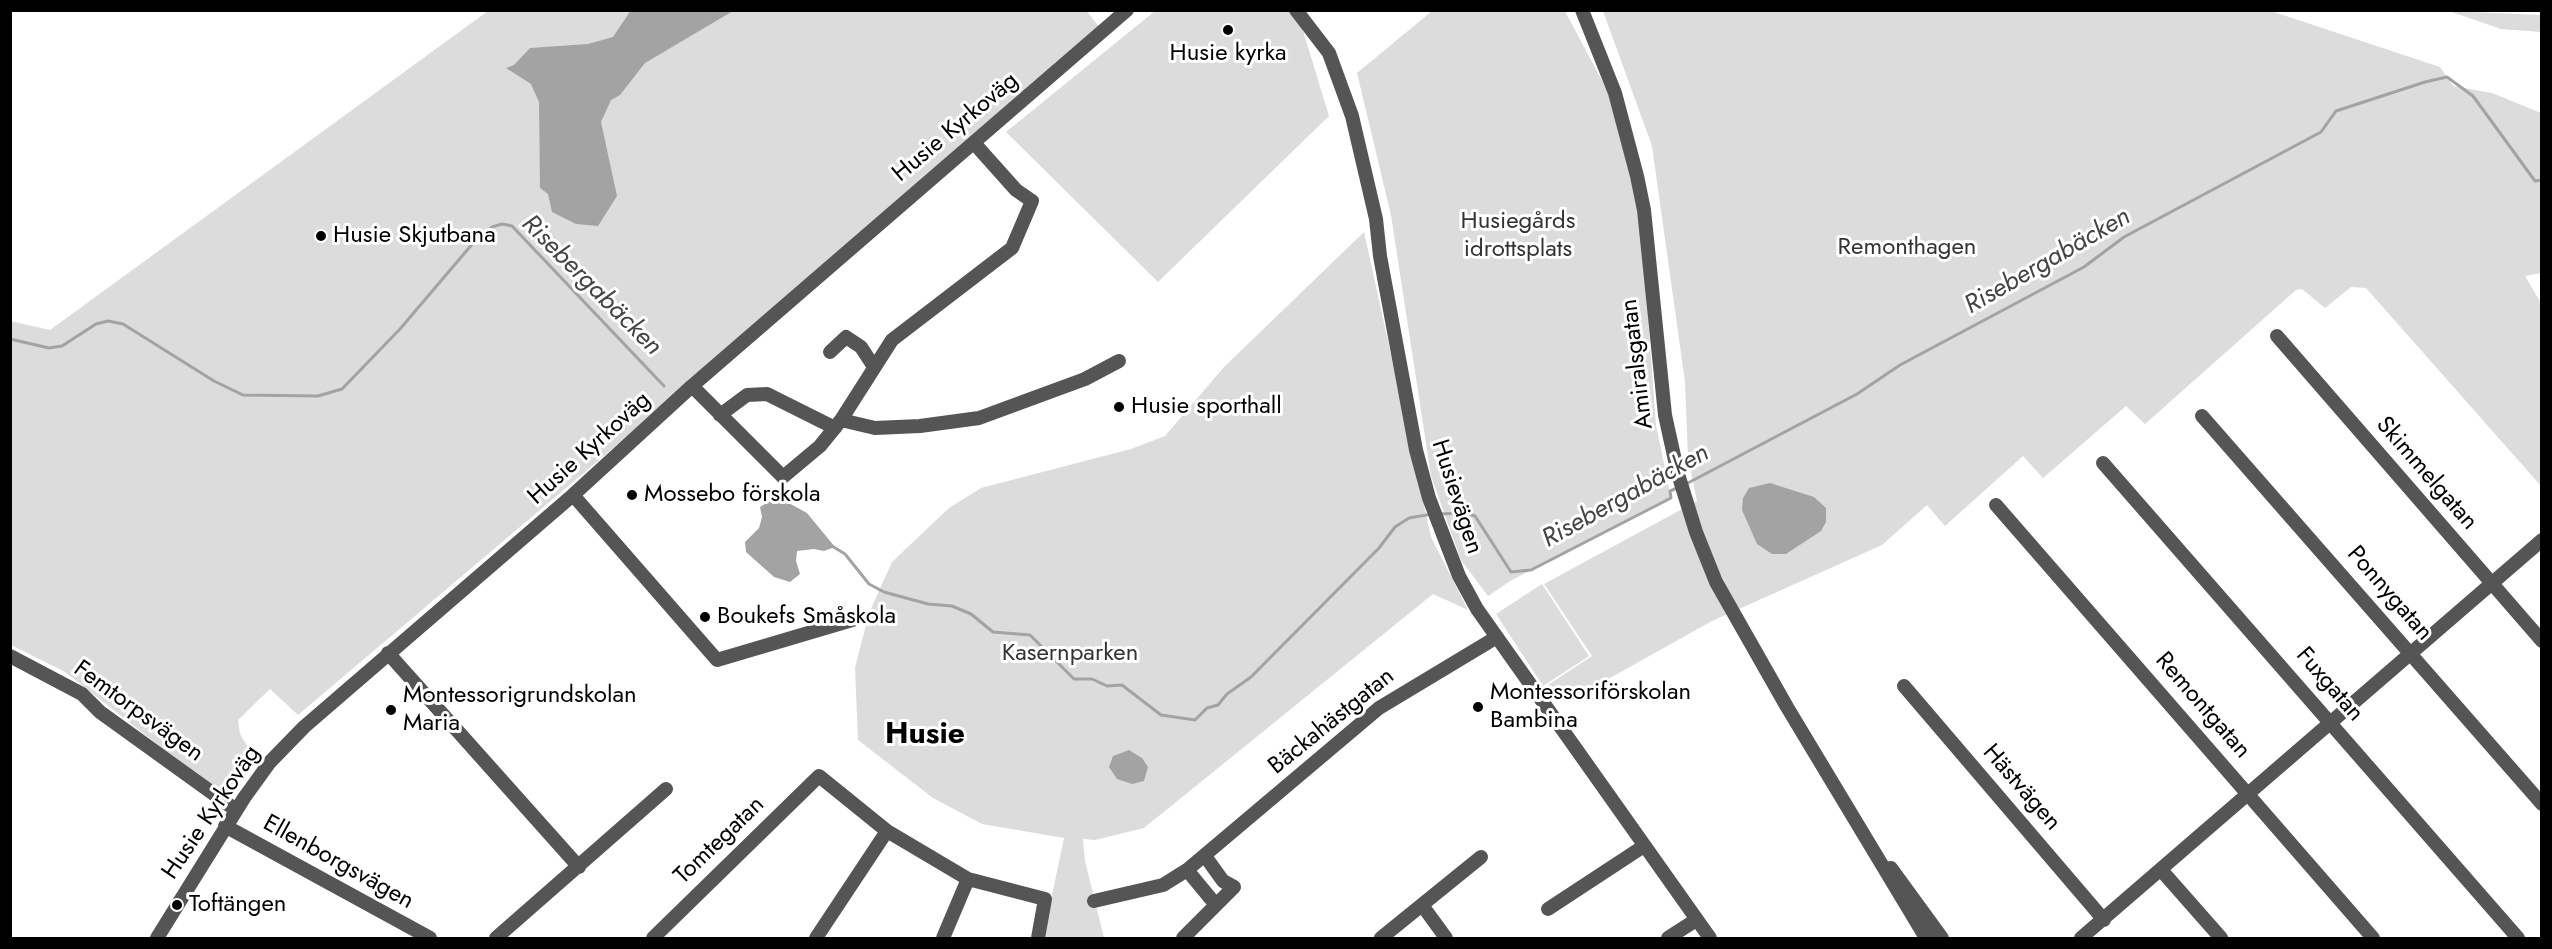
<!DOCTYPE html>
<meta charset="utf-8">
<style>
body{margin:0}
#map{position:relative;width:2552px;height:949px;overflow:hidden;background:#fff;font-family:Jost,sans-serif}
canvas{display:block}
.frame{position:absolute;inset:0;border:12px solid #000;pointer-events:none}
</style>
<div id="map">
<canvas width="2552" height="949"></canvas>
<div class="frame"></div>
</div>
<script>
const ctx = document.querySelector('canvas').getContext('2d');
ctx.lineJoin = 'round';
function fill(path, color) { ctx.fillStyle = color; ctx.fill(path, 'evenodd'); }
const toPath = rows => new Path2D(rows.map(r => 'M' + r).join(''));
function trace(path, color, width, dash) { ctx.strokeStyle = color; ctx.lineWidth = width; ctx.lineCap = dash ? 'butt' : 'round'; ctx.setLineDash(dash || []); ctx.stroke(path); }
function label(font, color, halo, rows, align = 'center') {
  ctx.font = font + ' Jost,sans-serif'; ctx.lineWidth = 6; ctx.setLineDash([]); ctx.textBaseline = 'middle'; ctx.strokeStyle = halo; ctx.fillStyle = color; for (const [text, x, y, turn = 0] of rows) {
    ctx.save(); ctx.translate(x, y); ctx.rotate((+turn || 0) * Math.PI / 180); ctx.textAlign = isNaN(turn) ? turn : align; if (halo) ctx.strokeText(text, 0, 0); ctx.fillText(text, 0, 0); ctx.restore();
  }
}
const green = toPath([
 [1086,10,1100,28,946,166,298,715,270,689,238,720,240,734,257,762,226,798,65,672,11,645,10,321,50,330,488,11],
 [1155,11,1289,11,1301,24,1329,116,1158,282,1006,132],
 [1432,11,1565,11,1608,92,1640,211,1656,425,1671,498,1512,580,1488,596,1461,560,1431,476,1391,215,1357,73],
 [1603,11,2271,11,2440,67,2453,86,2492,93,2541,113,2541,273,2525,276,2541,303,2541,486,2366,288,2351,287,2325,308,2302,289,2296,290,2145,424,2126,406,2043,478,2023,456,1945,526,1927,505,1882,545,1712,621,1567,702,1545,687,1592,656,1544,584,1697,501,1688,458,1685,382,1652,146],
 [2449,11,2541,15,2541,32,2501,29],
 [1364,232,1431,537,1468,610,1433,594,1144,828,1095,840,1083,839,1085,861,1104,938,1043,938,1064,838,982,824,933,798,858,740,855,668,869,613,892,562,949,508,981,488,1131,449,1165,436,1224,367],
 [1542,584,1589,656,1543,686,1496,614]
]);
const water = toPath([
 [631,10,733,11,645,63,620,95,611,100,601,122,617,196,598,226,576,224,552,212,548,194,540,188,539,102,531,84,506,68,514,65,530,48,588,44,613,37],
 [1770,483,1814,497,1826,508,1826,522,1821,531,1786,554,1772,554,1757,544,1742,510,1743,498,1749,488],
 [778,488,785,501,807,513,835,547,824,551,814,549,797,551,796,561,800,574,790,582,774,577,746,552,745,542,759,528,762,517,760,507,770,501,768,494],
 [1129,750,1142,758,1148,767,1144,781,1132,784,1117,779,1109,767,1113,756]
]);
const stream = toPath([
 [10,339,49,348,62,346,96,324,108,321,123,324,214,381,243,395,318,396,342,389,400,329,474,242,492,227,502,224,512,226,664,386],
 [1686,484,1857,394,1900,365,2084,267,2124,237,2321,132,2336,111,2425,82,2447,77,2473,96,2535,181,2542,180],
 [1438,514,1465,513,1475,516,1511,572,1531,570,1671,498,1670,491,1677,488],
 [832,546,845,554,869,584,884,592,928,604,952,606,971,614,993,632,1030,635,1074,679,1092,679,1107,686,1122,685,1161,715,1195,720,1207,708,1218,705,1227,694,1251,677,1379,548,1395,527,1409,518,1432,514]
]);
const minor = toPath([
 [1296,10,1329,53,1352,116,1376,219,1380,256,1416,450,1429,498,1459,576,1477,609,1710,938],
 [1582,10,1615,93,1637,176,1644,210,1665,415,1678,474,1696,532,1716,582,1787,707,1926,938],
 [2277,336,2542,641],
 [830,352,846,337,861,347,874,367],
 [692,386,783,477,820,446,841,420,892,340,1012,248,1032,201,1016,190,974,143],
 [720,415,747,395,767,394,835,428],
 [2202,416,2542,804],
 [841,420,875,428,920,426,979,418,1085,379,1119,361],
 [2103,463,2518,938],
 [573,495,717,660,859,618],
 [1996,505,2373,938],
 [388,653,579,867],
 [10,656,82,694,100,712,236,810],
 [1904,686,2104,920],
 [225,826,430,938],
 [1205,856,1223,881,1234,887,1216,905,1187,870,1379,708,1497,637],
 [1891,868,1942,938],
 [2162,871,2221,938],
 [1094,901,1163,885,1187,870],
 [1422,905,1446,938],
 [1548,909,1644,846],
 [157,938,244,798,270,762,304,727,573,495,692,386,1127,10],
 [496,938,666,789],
 [653,938,819,776,887,831,968,879,1045,899,1038,938],
 [816,938,887,831],
 [943,938,968,879],
 [1183,938,1216,905],
 [1381,938,1481,857],
 [1668,938,1696,920],
 [2081,938,2542,540]
]);
const markers = [
 [1228,30,6,"#000"],
 [321,236,6,"#000"],
 [1119,407,6,"#000"],
 [632,495,6,"#000"],
 [705,617,6,"#000"],
 [1478,707,6,"#000"],
 [391,710,6,"#000"],
 [177,905,6,"#000"]
];
const poiNames = [
 ["Husie kyrka",1228,54,"center"],
 ["Husie Skjutbana",333,236],
 ["Husie sporthall",1131,407],
 ["Mossebo förskola",644,495],
 ["Boukefs Småskola",717,617],
 ["Montessoriförskolan",1490,693],
 ["Bambina",1490,721],
 ["Montessorigrundskolan",403,696],
 ["Maria",403,724],
 ["Toftängen",189,905]
];
const streetNames = [
 ["Husie Kyrkoväg",956,128,-40],
 ["Amiralsgatan",1638,364,-97],
 ["Husie Kyrkoväg",590,449,-42],
 ["Skimmelgatan",2426,474,49],
 ["Husievägen",1456,497,72],
 ["Ponnygatan",2389,594,49],
 ["Fuxgatan",2329,685,49],
 ["Remontgatan",2202,706,49],
 ["Femtorpsvägen",138,712,36],
 ["Bäckahästgatan",1332,722,-39],
 ["Hästvägen",2021,788,49],
 ["Husie Kyrkoväg",212,813,-56],
 ["Tomtegatan",720,841,-44],
 ["Ellenborgsvägen",338,863,29]
];
const parkNames = [
 ["Husiegårds",1518,222],
 ["idrottsplats",1518,250],
 ["Remonthagen",1907,248],
 ["Kasernparken",1070,654]
];
const waterNames = [
 ["Risebergabäcken",2048,262,-30],
 ["Risebergabäcken",591,286,45],
 ["Risebergabäcken",1626,497,-29]
];
const districtNames = [
 ["Husie",925,736]
];
fill(green, '#dcdcdc');
fill(water, '#a3a3a3');
trace(stream, '#a3a3a3', 3);
trace(minor, '#555', 14);
for (const [x, y, r, color] of markers) { const dot = new Path2D(); dot.arc(x, y, r, 0, 2 * Math.PI); ctx.fillStyle = color; ctx.fill(dot); trace(dot, '#fff', 2); }
label('24px', '#000', '#fff', poiNames, 'left');
label('24px', '#000', '#fff', streetNames);
label('24px', '#333', '#fff', parkNames);
label('italic 26px', '#444', '#fff', waterNames);
label('bold 30px', '#000', '#fff', districtNames);
</script>
